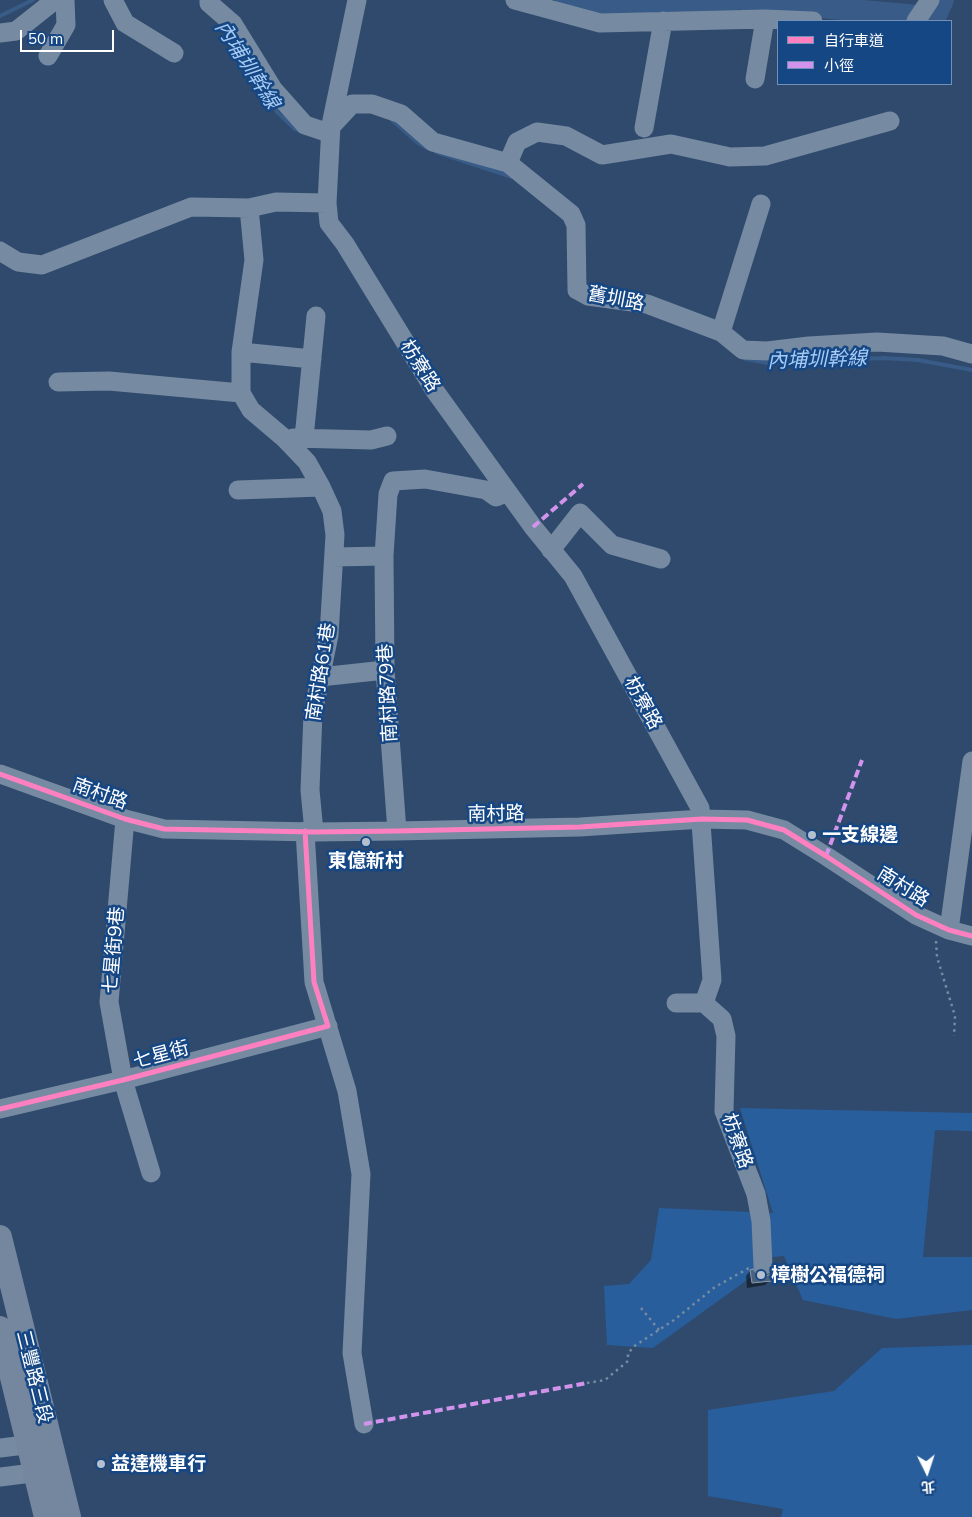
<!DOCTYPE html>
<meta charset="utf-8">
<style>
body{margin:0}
#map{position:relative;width:972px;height:1517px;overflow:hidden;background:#2f4a6c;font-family:Mulish,"Noto Sans TC",sans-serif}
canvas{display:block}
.legend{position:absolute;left:777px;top:20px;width:175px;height:65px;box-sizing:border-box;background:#164785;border:1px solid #7391b6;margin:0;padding:6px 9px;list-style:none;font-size:15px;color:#fff}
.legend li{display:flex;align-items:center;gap:10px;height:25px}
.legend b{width:25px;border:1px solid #7391b6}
.north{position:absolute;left:902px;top:1447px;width:50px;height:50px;-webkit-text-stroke:4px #164785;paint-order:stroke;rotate:176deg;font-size:14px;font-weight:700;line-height:20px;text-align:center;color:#fff}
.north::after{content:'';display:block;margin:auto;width:18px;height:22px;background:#fff;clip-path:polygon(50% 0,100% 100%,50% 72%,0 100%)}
.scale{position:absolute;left:20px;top:30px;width:94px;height:22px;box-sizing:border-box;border:2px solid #fff;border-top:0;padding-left:6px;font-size:15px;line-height:18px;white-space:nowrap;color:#fff;-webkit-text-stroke:4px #164785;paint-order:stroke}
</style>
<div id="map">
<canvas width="972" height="1517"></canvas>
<ul class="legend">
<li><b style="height:6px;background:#ff80c0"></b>自行車道</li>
<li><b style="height:6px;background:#d193ec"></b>小徑</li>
</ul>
<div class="north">北</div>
<div class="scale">50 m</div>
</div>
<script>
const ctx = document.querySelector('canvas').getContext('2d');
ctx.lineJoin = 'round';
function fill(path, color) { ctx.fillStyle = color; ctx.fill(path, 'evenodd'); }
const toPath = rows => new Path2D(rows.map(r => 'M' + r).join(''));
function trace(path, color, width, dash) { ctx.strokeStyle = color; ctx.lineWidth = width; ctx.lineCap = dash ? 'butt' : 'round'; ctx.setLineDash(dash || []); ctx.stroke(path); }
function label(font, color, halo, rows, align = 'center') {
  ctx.font = font + ' Mulish,"Noto Sans TC",sans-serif'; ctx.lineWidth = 5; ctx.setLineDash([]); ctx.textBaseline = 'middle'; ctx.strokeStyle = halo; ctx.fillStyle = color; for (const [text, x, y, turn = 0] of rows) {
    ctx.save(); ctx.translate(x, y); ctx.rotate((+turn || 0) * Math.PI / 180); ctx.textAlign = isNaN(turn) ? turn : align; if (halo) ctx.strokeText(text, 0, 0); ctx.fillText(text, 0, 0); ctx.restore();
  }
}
const green = toPath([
 [740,1108,972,1113,972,1131,935,1130,923,1257,972,1257,972,1310,896,1319,803,1300,784,1256,763,1258,761,1270,653,1348,607,1345,604,1286,629,1284,651,1260,659,1208,773,1213],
 [972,1345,972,1517,781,1517,783,1509,708,1496,708,1410,834,1391,882,1348]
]);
const shadow = toPath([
 [750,1271,757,1277,770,1280,765,1285,747,1288,746,1276]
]);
const stream = toPath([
 [0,16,33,0],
 [231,38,253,78,263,88],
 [270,98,277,112,295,129,302,132],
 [392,120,418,143,427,148],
 [436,152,512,177],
 [746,359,768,363,883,358,918,360,972,370]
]);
const river = toPath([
 [566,0,632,11,733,0],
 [745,0,918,16,937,13,943,0]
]);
const building = toPath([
 [753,1269,758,1276,764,1277,771,1274,772,1281,752,1283,750,1270,753,1269]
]);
const path = toPath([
 [936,941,937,957,955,1016,954,1036],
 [641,1308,659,1330],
 [587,1383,605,1380,628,1361,628,1354,633,1347,674,1320,715,1287,749,1268]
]);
const minor = toPath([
 [113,0,125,23,174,53],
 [209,0,209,3,233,24,273,89,305,125,326,132,352,104,372,104,401,114,433,142,508,163,571,214,576,225,577,290,588,296,647,304,721,332,743,350,767,351,809,346,877,342,943,346,972,354],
 [357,0,331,125,327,203,329,223,345,244,435,391,533,527,573,576,700,808,712,980,704,1003,722,1019,726,1036,724,1111,756,1194,761,1221,763,1266],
 [515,0,600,23,765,19,813,21],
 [916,21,930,0],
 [0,33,16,31,55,0],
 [48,56,66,25,65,0],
 [755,79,765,19],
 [644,128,663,21],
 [508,163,517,142,537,132,566,136,602,155,671,144,730,157,765,156,890,121],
 [249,208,276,202,327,203],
 [0,251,18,262,42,265,191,207,249,208,254,260,241,352,241,393,251,410,284,438,307,462,321,487,332,511,335,535,329,635,313,713,310,790,314,832],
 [721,332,761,204],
 [241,352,312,359],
 [58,382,109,381,241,393],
 [293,438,371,440,387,436],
 [304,438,316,316],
 [238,490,321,487],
 [551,550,580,513,612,545,661,559],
 [384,556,385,670,397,831],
 [334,557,384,556,388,494,393,481,425,479,486,490,496,497,508,492],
 [320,677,385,670],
 [0,774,125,819,164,829,314,832,397,831,580,827,702,819,747,820,784,830,826,856,916,915,949,930,972,936],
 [125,819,109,1002,123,1080,151,1173],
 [305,831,314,982,347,1091,361,1174,352,1353,364,1424],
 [949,930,972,761],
 [676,1003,704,1003],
 [0,1109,123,1080,328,1026],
 [0,1448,41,1443],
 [0,1477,48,1471]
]);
const major = toPath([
 [0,1237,69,1517],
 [0,1328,46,1517]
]);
const quiet = toPath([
 [533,527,583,484],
 [826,856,862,760],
 [364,1424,587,1383]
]);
const cycleway = toPath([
 [0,774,125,819,164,829,314,832,397,831,580,827,702,819,747,820,784,830,826,856,916,915,949,930,972,936],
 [0,1109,123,1080,328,1026,314,982,305,831]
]);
const markers = [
 [812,835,5,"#b6c0cc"],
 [366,842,5,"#b6c0cc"],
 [761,1275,5,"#b6c0cc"],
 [101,1464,5,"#b6c0cc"]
];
const streetNames = [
 ["舊圳路",616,299,11],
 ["枋寮路",420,366,58],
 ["南村路61巷",321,672,-81],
 ["南村路79巷",388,693,-93],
 ["枋寮路",643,703,61],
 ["南村路",100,794,20],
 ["南村路",496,814,-1],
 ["南村路",903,887,32],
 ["七星街9巷",114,950,-85],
 ["七星街",161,1055,-15],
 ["枋寮路",737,1141,71],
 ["三豐路三段",34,1377,76]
];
const poiNames = [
 ["一支線邊",822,835],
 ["東億新村",366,861,"center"],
 ["樟樹公福德祠",771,1275],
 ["益達機車行",111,1464]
];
const waterNames = [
 ["內埔圳幹線",247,65,57],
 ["內埔圳幹線",817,360,-2]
];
fill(green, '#295e9c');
fill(shadow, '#0007');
trace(stream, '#385b88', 4);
trace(river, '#385b88', 22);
fill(building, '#4c627c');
trace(building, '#899ab0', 1);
trace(path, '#768aa2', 2.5, [2.5, 4]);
trace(minor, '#768aa2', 19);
trace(major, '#75879f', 24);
trace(quiet, '#d193ec', 4, [8, 4]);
trace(cycleway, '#ff80c0', 5);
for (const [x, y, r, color] of markers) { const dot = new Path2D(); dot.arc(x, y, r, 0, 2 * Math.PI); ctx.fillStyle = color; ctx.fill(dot); trace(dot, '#164785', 2); }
label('19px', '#fff', '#164785', streetNames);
label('bold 19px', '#fff', '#164785', poiNames, 'left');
label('italic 20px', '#a6cbf5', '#164785', waterNames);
</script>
